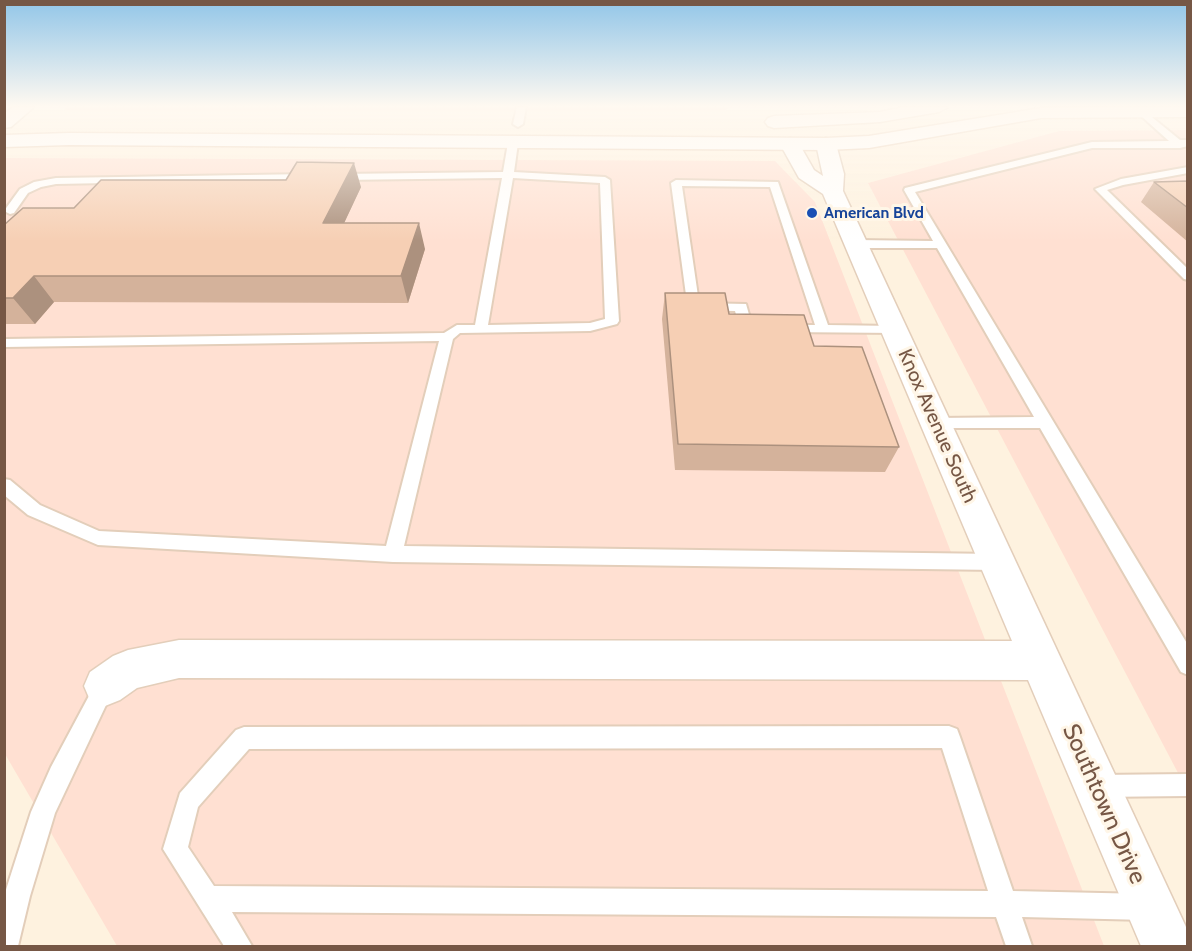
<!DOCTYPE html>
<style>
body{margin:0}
#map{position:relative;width:1192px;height:951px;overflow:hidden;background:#fef2df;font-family:Cabin,sans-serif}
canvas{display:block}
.frame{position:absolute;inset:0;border:6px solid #765745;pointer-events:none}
</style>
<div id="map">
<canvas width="1192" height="951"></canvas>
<div class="frame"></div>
</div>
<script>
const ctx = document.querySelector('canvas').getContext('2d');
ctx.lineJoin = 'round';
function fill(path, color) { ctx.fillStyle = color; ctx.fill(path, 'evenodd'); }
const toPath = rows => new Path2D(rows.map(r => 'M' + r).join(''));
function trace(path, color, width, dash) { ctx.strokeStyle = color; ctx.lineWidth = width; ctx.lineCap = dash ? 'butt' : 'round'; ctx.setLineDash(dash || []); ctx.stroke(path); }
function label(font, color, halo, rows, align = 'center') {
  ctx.font = font + ' Cabin,sans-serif'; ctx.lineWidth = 6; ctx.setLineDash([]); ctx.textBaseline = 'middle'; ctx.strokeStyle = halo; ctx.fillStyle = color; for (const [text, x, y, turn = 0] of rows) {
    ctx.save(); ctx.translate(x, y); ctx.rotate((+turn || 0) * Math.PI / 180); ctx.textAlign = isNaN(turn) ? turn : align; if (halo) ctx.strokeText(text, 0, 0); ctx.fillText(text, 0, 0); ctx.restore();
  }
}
const commercial = toPath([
 [68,107,729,107,725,111,63,111],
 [1187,130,1187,790,868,183,1059,131],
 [4,158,775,161,815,202,1104,946,117,946,5,754]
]);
const lane = toPath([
 [517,107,526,107,523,124,518,127,513,124,517,107],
 [1142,109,1180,140,1188,140,1188,146,1180,148,1092,148,915,192,1188,645,1188,675,1181,672,1040,428,931,428,928,424,931,420,936,418,1034,417,937,248,856,248,850,244,856,240,933,241,904,190,905,188,1092,142,1169,141,1139,114,1139,110,1142,109],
 [513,140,518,143,514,172,605,177,610,180,619,321,617,324,590,331,460,333,453,339,404,546,997,554,1003,556,1006,562,1003,568,997,570,393,562,98,545,28,515,4,495,4,479,10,480,40,505,99,531,386,546,439,341,4,347,4,339,444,333,457,325,475,325,502,178,338,180,333,177,338,174,503,172,508,143,513,140],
 [513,178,600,183,605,319,590,323,488,325,513,178],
 [1188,167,1188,173,1123,185,1107,190,1188,269,1188,280,1184,279,1095,189,1121,179,1188,167],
 [309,174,314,177,313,179,56,184,41,187,28,193,14,213,10,214,4,211,20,189,34,182,56,178,309,174],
 [676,180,778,182,828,325,894,326,899,327,901,330,899,333,782,332,780,329,787,325,815,325,770,187,682,186,699,303,746,304,752,325,759,329,752,333,741,332,735,311,688,310,671,183,676,180],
 [105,676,112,679,115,686,55,813,30,896,18,946,4,946,4,896,31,812,51,767,98,679,105,676],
 [949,726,957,729,960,737,1013,891,1146,894,1155,898,1159,907,1155,916,1146,920,1022,917,1032,946,1006,946,996,917,232,912,252,946,224,946,163,849,180,793,236,730,244,727,949,726],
 [942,748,988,891,214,886,188,847,198,807,249,749,942,748],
 [1188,774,1188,796,1097,797,1089,794,1086,786,1089,778,1097,775,1188,774]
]);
const street = toPath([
 [13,107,34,107,11,127,4,128,4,114,13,107],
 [790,138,797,140,814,170,823,176,816,144,819,140,826,138,833,140,836,144,844,174,843,191,1186,927,1188,946,1141,946,1028,680,179,678,137,688,120,700,105,706,90,700,84,686,90,672,113,656,128,650,179,640,1012,641,823,194,799,178,780,144,783,140,790,138]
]);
const secondary = toPath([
 [904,107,948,107,939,112,880,122,774,128,768,126,765,122,768,118,774,116,880,112,904,107],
 [1188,107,1188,117,1041,118,869,148,826,150,69,145,4,147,4,135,69,133,826,138,869,136,1041,108,1188,107]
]);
const wall = toPath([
 [1188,181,1188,242,1141,202,1154,182],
 [361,187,344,223,425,249,408,303,54,302,35,324,4,324,4,225,74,208],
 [665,293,729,314,814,346,899,447,885,472,675,470,662,319]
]);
const shadedWall = toPath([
 [354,163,361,187,332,249,323,223],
 [419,223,425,249,408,303,401,276],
 [34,276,54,302,35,324,13,298]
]);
const building = toPath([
 [297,162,354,163,323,223,419,223,401,276,34,276,13,298,4,298,4,225,23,208,74,208,101,180,286,180,297,162],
 [1188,181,1188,208,1154,182,1188,181],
 [665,293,725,293,729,314,804,315,814,346,862,347,899,447,678,444,665,293]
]);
const markers = [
 [812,213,6,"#1a4fb4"]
];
const farTransitnames = [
 ["American Blvd",824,213]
];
const streetNames = [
 ["Knox Avenue South",937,426,66]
];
const nearStreetnames = [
 ["Southtown Drive",1104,804,66]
];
fill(commercial, '#ffe0d2');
trace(lane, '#e3ceba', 4);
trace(street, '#e3ceba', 3);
trace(secondary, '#ead1ba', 3);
fill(lane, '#fff');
fill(street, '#fff');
fill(secondary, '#fff');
fill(wall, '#d4b29b');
fill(shadedWall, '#ac917e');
fill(building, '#f6cfb4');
trace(building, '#ac917e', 1.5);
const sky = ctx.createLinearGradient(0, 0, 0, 241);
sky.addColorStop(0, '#92c6e8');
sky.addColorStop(0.44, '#fff9f1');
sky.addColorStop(1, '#fff9f100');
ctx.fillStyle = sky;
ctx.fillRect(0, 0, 1192, 241);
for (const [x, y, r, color] of markers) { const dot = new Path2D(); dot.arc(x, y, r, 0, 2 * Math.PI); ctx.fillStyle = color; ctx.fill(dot); trace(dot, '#fff6e7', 2); }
label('bold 16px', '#164399', '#fff6e7', farTransitnames, 'left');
label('20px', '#765745', '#fff6e7', streetNames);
label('24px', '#765745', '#fff6e7', nearStreetnames);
</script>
